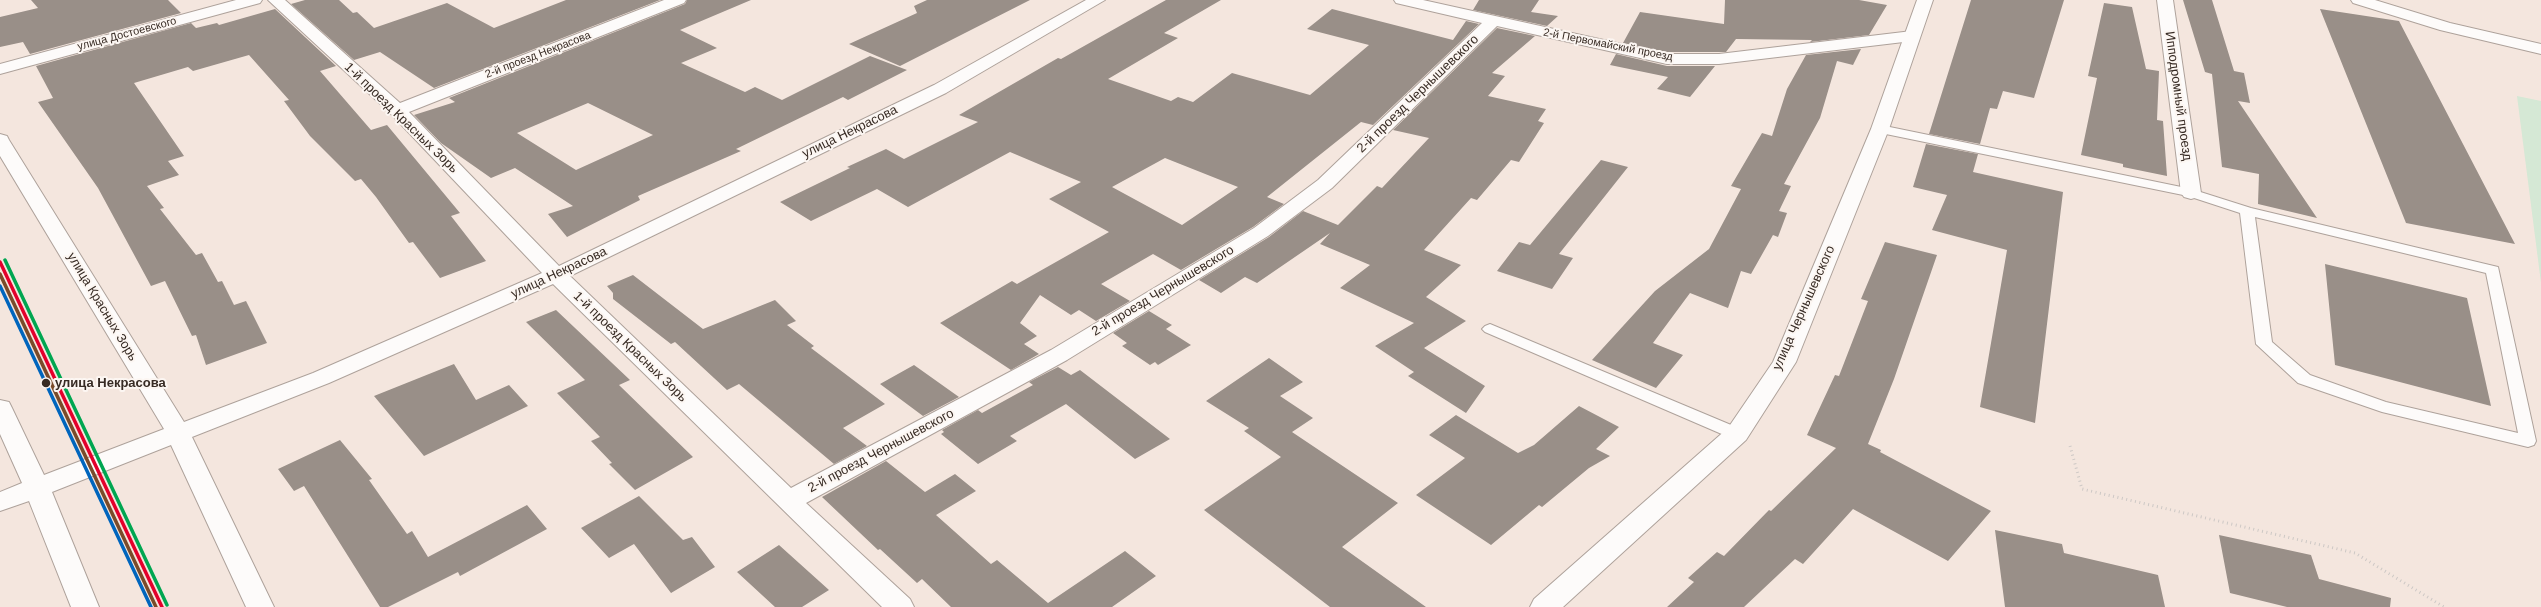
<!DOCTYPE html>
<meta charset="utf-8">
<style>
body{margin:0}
canvas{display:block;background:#f4e6de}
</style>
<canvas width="2541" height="607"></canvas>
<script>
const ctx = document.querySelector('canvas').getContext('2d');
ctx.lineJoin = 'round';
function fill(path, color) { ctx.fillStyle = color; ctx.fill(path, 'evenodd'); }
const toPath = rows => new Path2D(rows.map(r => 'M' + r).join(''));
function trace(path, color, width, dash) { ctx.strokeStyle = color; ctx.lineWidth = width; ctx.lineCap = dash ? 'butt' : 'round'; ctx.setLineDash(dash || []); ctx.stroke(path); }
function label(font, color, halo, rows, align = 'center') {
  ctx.font = font + ' Arial,sans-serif'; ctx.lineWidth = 4; ctx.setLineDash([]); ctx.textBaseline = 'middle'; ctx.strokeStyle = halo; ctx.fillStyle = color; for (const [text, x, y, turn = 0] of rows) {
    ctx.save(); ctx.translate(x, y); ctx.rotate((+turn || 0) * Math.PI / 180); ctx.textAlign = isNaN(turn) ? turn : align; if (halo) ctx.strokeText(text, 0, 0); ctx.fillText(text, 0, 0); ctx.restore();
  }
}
const green = toPath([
 [2517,96,2541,101,2541,283]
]);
const building = toPath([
 [31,0,168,0,181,13,30,54,23,42,0,47,0,17,38,8],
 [305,0,339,0,353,13,357,12,374,28,447,3,494,28,566,0,660,0,434,88,380,52,354,60,291,4],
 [687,0,751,0,680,30,717,48,681,63,745,92,755,87,782,100,870,56,907,70,848,100,843,97,736,149,741,151,638,196,640,200,567,237,548,214,573,206,515,168,491,178,441,143,414,115,455,102,449,98,685,4],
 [588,103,653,135,576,170,517,133],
 [927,0,1030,0,900,66,849,44,917,13,914,6],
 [1166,0,1221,0,1164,33,1178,38,1108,79,1171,101,1178,97,1193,102,1232,73,1310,95,1369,45,1307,29,1332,9,1453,40,1466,21,1479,24,1373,125,1361,122,1267,197,1284,204,1253,227,1181,270,1153,254,1101,284,1130,301,1096,321,1079,310,1071,315,1040,295,1020,323,1037,336,1024,344,1039,354,1011,370,940,323,1012,281,1017,284,1109,232,1049,199,1081,182,1010,152,908,207,877,189,811,221,780,202,850,168,847,167,886,149,904,159,978,122,959,115,1058,58,1061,59],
 [1165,158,1238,187,1182,225,1112,187],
 [1479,0,1539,0,1531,12,1558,16,1547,26,1473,10],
 [1725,0,1859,0,1887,5,1869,35,1810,42,1812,40,1736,39,1726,52,1667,52,1623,43,1640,12,1724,24],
 [1971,0,2064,0,2034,98,2003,91,1997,109,1990,108,1980,144,1929,134],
 [2183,0,2212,0,2234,71,2244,73,2250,103,2238,101,2317,218,2258,204,2259,174,2222,167,2212,74,2205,72],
 [2104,3,2132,7,2146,69,2159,71,2157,120,2163,121,2167,176,2123,167,2123,164,2081,155,2097,78,2088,76],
 [275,9,336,66,320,71,371,130,387,125,460,213,451,216,486,261,440,278,413,242,409,243,376,197,361,179,355,181,310,136,284,101,289,100,249,55,193,71,188,67,134,83,184,156,168,161,179,175,147,186,164,208,160,209,196,255,202,253,218,282,222,281,234,305,246,301,267,343,206,365,196,335,192,336,165,281,151,286,98,188,38,102,53,98,36,66,191,23,196,28,217,23,219,25],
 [2320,9,2399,21,2515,244,2406,223],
 [1497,28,1535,36,1492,73,1505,76,1488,96,1546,109,1538,121,1544,123,1519,162,1511,160,1477,200,1471,198,1424,250,1461,265,1426,297,1466,321,1424,348,1485,386,1466,413,1408,376,1414,372,1375,346,1414,323,1340,288,1370,265,1320,244,1330,233,1257,283,1245,277,1221,293,1199,280,1269,237,1303,211,1338,225,1377,186,1382,188,1429,138,1393,130],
 [1861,49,1853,65,1837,61,1820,118,1784,184,1791,186,1779,211,1787,213,1778,237,1773,235,1751,274,1741,271,1728,308,1690,293,1653,343,1683,355,1656,388,1592,360,1655,291,1709,249,1741,189,1731,186,1762,133,1772,136,1787,89,1806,55],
 [1616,54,1667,66,1715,66,1690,97,1657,89,1668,77,1610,65],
 [1926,144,1978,154,1973,172,2063,192,2035,423,1980,407,2007,250,1932,230,1947,195,1913,187],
 [1601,160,1628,167,1559,254,1573,258,1552,289,1497,271,1519,242,1530,245],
 [1885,242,1937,255,1894,379,1868,444,1881,450,1880,452,1991,511,1948,561,1853,509,1803,564,1795,559,1744,607,1667,607,1694,582,1688,578,1717,552,1724,556,1769,510,1771,511,1836,448,1807,435,1835,375,1839,376,1868,301,1861,299],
 [2325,264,2467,298,2491,406,2335,365],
 [633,275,703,329,775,300,796,321,787,325,814,346,811,348,885,404,843,428,867,446,834,464,739,384,727,390,675,342,671,344,613,299,613,293,607,286],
 [556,310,630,380,619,385,693,457,635,490,609,464,612,463,591,441,600,437,557,393,585,380,526,322],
 [1149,311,1172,325,1166,329,1191,345,1158,365,1155,362,1150,365,1122,346,1127,343,1113,333],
 [1269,358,1303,382,1280,396,1313,418,1292,432,1398,503,1342,547,1426,607,1330,607,1204,510,1281,457,1244,431,1249,428,1206,401],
 [454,364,476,400,509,385,528,406,424,456,374,396],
 [914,365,959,397,923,416,880,384],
 [1058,367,1071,375,1080,370,1170,439,1135,459,1066,404,1010,436,1017,441,978,464,941,434,944,432,942,430,978,410,982,413,1033,385,1029,382],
 [1579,406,1619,427,1596,449,1610,456,1589,468,1542,507,1539,505,1491,545,1416,495,1465,458,1429,435,1456,415,1518,453,1534,445],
 [340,440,372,479,369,480,407,534,412,531,428,557,527,505,547,529,460,576,458,572,388,607,380,607,304,486,294,491,278,469],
 [886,461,925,492,955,474,976,491,936,515,991,564,997,560,1048,603,1125,551,1156,576,1112,607,951,607,922,579,917,583,880,549,878,550,822,497],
 [639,496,683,540,692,537,715,567,671,593,634,544,609,558,581,528],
 [1995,530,2062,544,2064,553,2158,575,2165,607,2005,607],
 [2219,535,2311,555,2319,579,2391,598,2390,607,2287,607,2230,593],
 [779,545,829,590,802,607,775,607,737,572]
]);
const path = toPath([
 [2070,446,2082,489,2355,553,2444,607]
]);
const service = toPath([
 [1880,125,2191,189,2251,208,2498,267,2536,441,2534,445,2528,447,2382,412,2298,383,2256,344,2240,213,2188,196,1876,132,1874,129,1880,125],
 [2255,217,2486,273,2518,433,2386,402,2310,375,2272,342,2255,217],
 [1490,324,1743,430,1745,434,1743,438,1731,438,1485,332,1482,329,1485,326,1490,324]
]);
const minor = toPath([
 [236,0,262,0,260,3,0,74,0,64,236,0],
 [268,0,285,0,400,103,664,0,686,0,684,3,409,112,559,266,934,85,1086,0,1105,0,946,93,570,276,791,488,1051,350,1254,228,1318,180,1482,23,1396,3,1394,0,1423,0,1667,54,1719,54,1912,31,1920,36,1912,41,1719,64,1667,64,1497,26,1332,188,1268,236,1067,360,806,503,910,599,914,607,882,607,553,284,329,383,192,437,274,607,246,607,171,445,52,492,99,607,71,607,29,501,0,511,0,492,22,483,0,434,0,400,9,402,12,408,44,475,164,429,0,156,0,134,7,136,9,140,184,422,313,373,542,273,391,114,268,0],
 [2157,0,2173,0,2201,193,2198,197,2191,199,2184,197,2181,193,2157,0],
 [2351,0,2375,0,2450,23,2541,44,2541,54,2440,30,2353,3,2351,0]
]);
const tertiary = toPath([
 [1917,0,1933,0,1889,129,1796,362,1746,440,1563,607,1530,607,1534,599,1728,428,1773,362,1871,129,1917,0]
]);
const tram1 = toPath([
 [0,262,162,607]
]);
const tram2 = toPath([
 [0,274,156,607]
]);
const tram3 = toPath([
 [5,260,167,605]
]);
const tram4 = toPath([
 [0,286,151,607]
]);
const markers = [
 [46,383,5,"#372b24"]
];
const farStreetnames = [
 ["улица Достоевского",127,34,-15],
 ["2-й Первомайский проезд",1608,45,11],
 ["2-й проезд Некрасова",538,55,-21]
];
const streetNames = [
 ["2-й проезд Чернышевского",1418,94,-44],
 ["Ипподромный проезд",2178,96,82],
 ["1-й проезд Красных Зорь",401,118,44],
 ["улица Некрасова",850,132,-26],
 ["улица Некрасова",559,273,-25],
 ["2-й проезд Чернышевского",1163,291,-31],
 ["улица Красных Зорь",102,307,59],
 ["улица Чернышевского",1804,308,-66],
 ["1-й проезд Красных Зорь",630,347,44],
 ["2-й проезд Чернышевского",881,451,-28]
];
const stopNames = [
 ["улица Некрасова",55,383]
];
fill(green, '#d5e8d5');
fill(building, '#998f88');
trace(service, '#aea29b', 2);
trace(minor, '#aea29b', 2);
trace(tertiary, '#aea29b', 2);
trace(path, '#cdc8c5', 3, [1, 3.5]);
fill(service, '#fdfbfa');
fill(minor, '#fdfbfa');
fill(tertiary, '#fdfbfa');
trace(tram1, '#e4002b', 3.5);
trace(tram2, '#7a4b2a', 3.5);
trace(tram3, '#00a651', 3.5);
trace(tram4, '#0065bd', 3.5);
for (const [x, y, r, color] of markers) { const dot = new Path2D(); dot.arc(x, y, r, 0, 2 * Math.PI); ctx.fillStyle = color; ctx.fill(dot); trace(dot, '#fcf6f2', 1.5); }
label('11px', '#372b24', '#fcf6f2', farStreetnames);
label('13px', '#372b24', '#fcf6f2', streetNames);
label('bold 13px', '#372b24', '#fcf6f2', stopNames, 'left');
</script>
